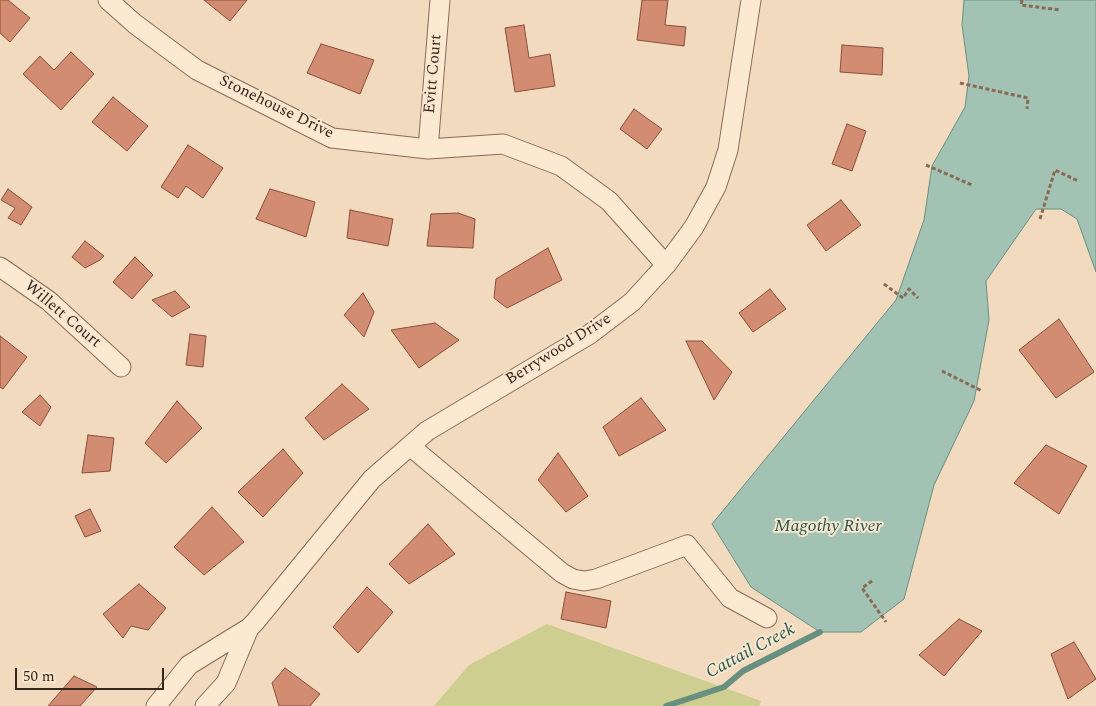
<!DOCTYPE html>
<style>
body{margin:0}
#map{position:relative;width:1096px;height:706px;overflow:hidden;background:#f1dabe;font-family:Spectral,serif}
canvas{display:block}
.scale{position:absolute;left:15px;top:668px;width:149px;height:22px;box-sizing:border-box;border:2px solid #38251b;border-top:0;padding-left:6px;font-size:15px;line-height:18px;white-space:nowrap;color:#38251b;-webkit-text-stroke:4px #f8e6ce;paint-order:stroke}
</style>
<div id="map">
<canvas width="1096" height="706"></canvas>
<div class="scale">50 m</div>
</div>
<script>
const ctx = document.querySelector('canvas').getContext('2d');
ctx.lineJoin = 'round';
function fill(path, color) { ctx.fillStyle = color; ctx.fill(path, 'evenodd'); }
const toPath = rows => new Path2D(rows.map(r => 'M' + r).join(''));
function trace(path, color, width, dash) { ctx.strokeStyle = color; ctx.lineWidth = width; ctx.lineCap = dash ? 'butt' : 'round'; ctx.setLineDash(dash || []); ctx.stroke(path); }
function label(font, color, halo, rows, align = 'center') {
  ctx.font = font + ' Spectral,serif'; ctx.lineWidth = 4; ctx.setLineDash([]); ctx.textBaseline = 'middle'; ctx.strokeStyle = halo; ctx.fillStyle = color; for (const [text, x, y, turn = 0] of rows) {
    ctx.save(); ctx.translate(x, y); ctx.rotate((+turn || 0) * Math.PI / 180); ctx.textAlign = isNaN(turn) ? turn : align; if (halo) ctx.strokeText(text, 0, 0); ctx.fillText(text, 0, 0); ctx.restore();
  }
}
const green = toPath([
 [547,624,761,701,759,706,434,706,469,665]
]);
const water = toPath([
 [964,0,1096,0,1096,272,1077,219,1061,209,1036,209,986,281,989,320,974,401,934,485,904,599,861,632,820,632,751,587,712,524,896,300,924,220,932,166,965,107,969,76,962,25,964,0]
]);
const stream = toPath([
 [666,706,724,687,743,671,820,632]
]);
const building = toPath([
 [0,0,8,0,30,18,10,42,0,33,0,0],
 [204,0,247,0,230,21,204,0],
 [642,0,668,0,665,25,686,27,684,46,637,40,642,0],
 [524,25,529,58,550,54,555,86,515,92,505,28,524,25],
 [321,44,374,60,360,94,307,73,321,44],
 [842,45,883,48,882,75,840,72,842,45],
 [71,52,94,74,61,110,23,74,40,56,54,70,71,52],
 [113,97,148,126,127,151,92,122,113,97],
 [634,109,662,129,647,149,620,129,634,109],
 [847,124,866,131,852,171,832,164,847,124],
 [188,145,223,168,203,198,186,186,178,198,161,187,188,145],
 [8,189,32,207,21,225,8,218,15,208,1,200,8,189],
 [270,189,315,202,306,237,256,219,270,189],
 [841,200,861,225,826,251,807,225,841,200],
 [350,210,393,219,388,246,347,238,350,210],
 [458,213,475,219,473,248,427,246,431,214,458,213],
 [85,241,104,256,100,260,85,268,72,257,85,241],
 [548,248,562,280,507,308,494,298,496,279,548,248],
 [135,257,153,275,132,299,113,282,135,257],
 [770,289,786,309,753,332,739,313,770,289],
 [175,291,190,307,172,317,152,300,175,291],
 [363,293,374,312,364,337,344,315,363,293],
 [1059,319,1094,372,1056,398,1019,350,1059,319],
 [435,323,459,340,419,368,391,330,435,323],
 [190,334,206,336,203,367,186,365,190,334],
 [0,336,27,357,3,389,0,387,0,336],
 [686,341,702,341,732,372,714,400,686,341],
 [342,384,369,409,324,440,305,418,342,384],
 [40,395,51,407,40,426,22,412,40,395],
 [641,398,666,430,619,456,603,427,641,398],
 [177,401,202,428,166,463,145,443,177,401],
 [88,435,114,438,110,471,82,473,88,435],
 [1046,445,1087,466,1059,514,1014,483,1046,445],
 [283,449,303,473,263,517,238,492,283,449],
 [558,453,588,496,566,512,538,480,558,453],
 [212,507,244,542,204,575,174,547,212,507],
 [90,509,101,531,85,537,75,516,90,509],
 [428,524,455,554,409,584,389,564,428,524],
 [139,584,166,608,148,630,131,626,123,638,103,614,139,584],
 [367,587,393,612,358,653,333,627,367,587],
 [566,592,611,601,606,628,561,619,566,592],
 [959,619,982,631,944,676,919,655,959,619],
 [1074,642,1096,679,1068,699,1051,654,1074,642],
 [285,668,320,694,310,706,279,706,272,683,285,668],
 [74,676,97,687,80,706,48,706,74,676]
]);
const path = toPath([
 [1022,0,1021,5,1060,10],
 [960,83,1028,98,1027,109],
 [926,165,972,185],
 [1040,219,1055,170,1078,181],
 [884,284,903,298,909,289,918,298],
 [942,371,982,391],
 [872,581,862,588,886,622]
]);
const minor = toPath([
 [108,0,135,24,197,70,332,138,428,149,503,144,561,166,609,201,666,265],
 [428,149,440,0],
 [0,267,49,301,121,367],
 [410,446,562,573,573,579,584,581,596,579,687,545,730,598,767,618],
 [156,706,189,665,249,628,255,622,372,479,427,431,590,334,632,302,666,265,694,227,716,187,728,150,751,0],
 [205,706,226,683,249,628]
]);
const streetNames = [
 ["Evitt Court",434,74,-85],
 ["Stonehouse Drive",276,108,26],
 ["Willett Court",62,315,40],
 ["Berrywood Drive",559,350,-32]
];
const waterNames = [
 ["Magothy River",828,527],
 ["Cattail Creek",751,652,-28]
];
fill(green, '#cfce91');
fill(water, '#a2c2b4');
trace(water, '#689081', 1);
trace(stream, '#689081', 6);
fill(building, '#d18c71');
trace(building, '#8b4e3a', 1);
trace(minor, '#8a6a55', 21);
trace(path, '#8a6a55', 3, [4, 2.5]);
trace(minor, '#fbe9d1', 19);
label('16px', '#38251b', '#f8e6ce', streetNames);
label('italic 18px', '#29594f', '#f8e6ce', waterNames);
</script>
